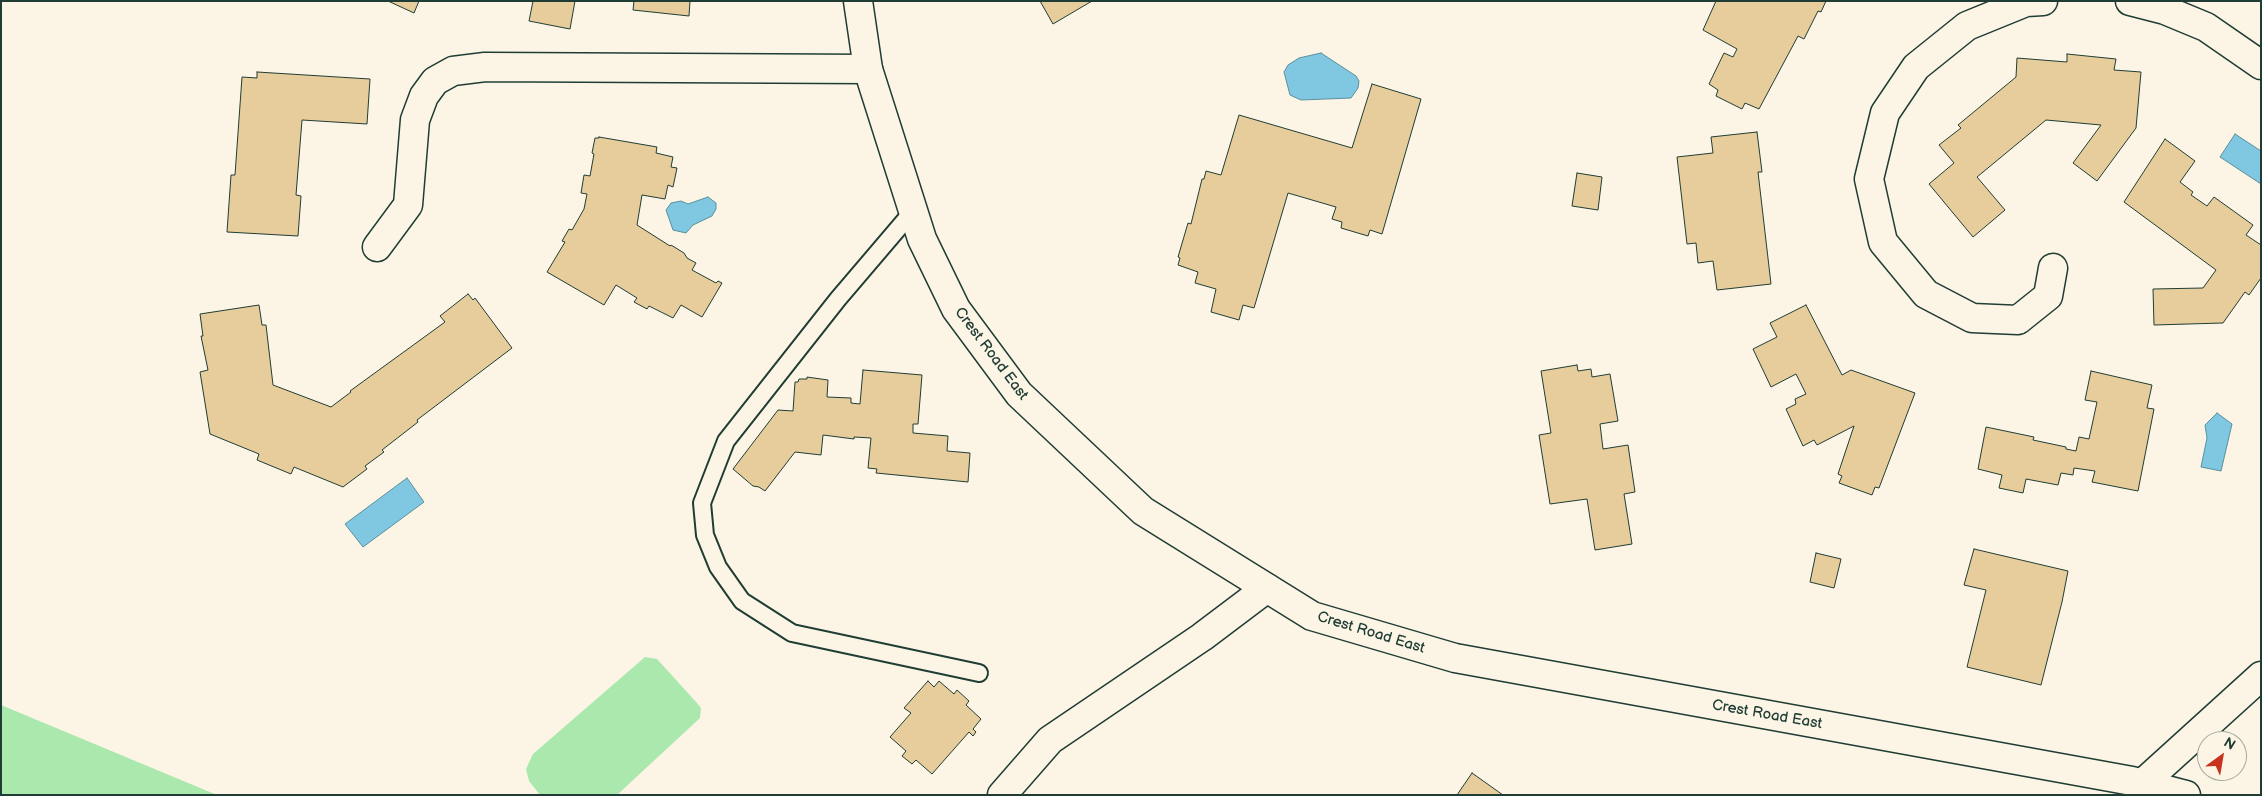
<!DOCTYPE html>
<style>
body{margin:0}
#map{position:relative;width:2262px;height:796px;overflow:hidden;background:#fcf5e5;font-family:"Balsamiq Sans",sans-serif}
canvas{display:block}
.frame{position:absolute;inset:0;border:2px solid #1f3d34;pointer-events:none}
.north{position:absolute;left:2197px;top:731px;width:50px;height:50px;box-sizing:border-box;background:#fcf5e5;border:1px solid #a4ab9e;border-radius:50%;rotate:32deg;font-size:14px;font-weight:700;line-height:20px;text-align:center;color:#1f3d34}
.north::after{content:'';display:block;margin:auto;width:18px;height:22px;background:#c8321e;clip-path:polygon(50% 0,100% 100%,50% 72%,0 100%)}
</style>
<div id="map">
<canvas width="2262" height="796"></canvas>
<div class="frame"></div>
<div class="north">N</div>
</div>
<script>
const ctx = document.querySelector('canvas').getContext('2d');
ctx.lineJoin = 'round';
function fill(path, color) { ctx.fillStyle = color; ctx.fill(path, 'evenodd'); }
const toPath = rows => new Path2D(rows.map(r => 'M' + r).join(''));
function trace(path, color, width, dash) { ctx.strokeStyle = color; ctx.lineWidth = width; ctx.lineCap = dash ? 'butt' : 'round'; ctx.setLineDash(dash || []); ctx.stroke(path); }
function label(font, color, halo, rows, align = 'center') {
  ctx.font = font + ' "Balsamiq Sans",sans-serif'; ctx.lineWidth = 5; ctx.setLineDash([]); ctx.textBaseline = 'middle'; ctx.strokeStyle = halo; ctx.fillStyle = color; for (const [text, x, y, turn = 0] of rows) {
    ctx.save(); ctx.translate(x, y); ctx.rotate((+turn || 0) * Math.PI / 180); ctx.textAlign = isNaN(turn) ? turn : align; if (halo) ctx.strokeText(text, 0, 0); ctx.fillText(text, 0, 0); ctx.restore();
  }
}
const green = toPath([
 [645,657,657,659,697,703,701,708,700,718,617,795,540,795,529,781,526,769,533,754],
 [1,705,217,795,1,795]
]);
const water = toPath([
 [1321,53,1356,76,1359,81,1358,88,1351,98,1301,100,1290,95,1284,72,1288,65,1299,58,1321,53],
 [2235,134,2261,151,2261,184,2220,157,2235,134],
 [708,197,716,203,716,209,712,216,693,225,686,233,673,230,666,210,671,203,681,201,688,204,708,197],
 [2217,413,2232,424,2221,471,2201,467,2207,438,2205,425,2217,413],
 [407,478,424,502,363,547,345,524,407,478]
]);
const building = toPath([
 [388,1,419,1,414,13,388,1],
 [533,1,575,1,570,29,529,21,533,1],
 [634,1,690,1,689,16,633,10,634,1],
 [1040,1,1092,1,1053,24,1040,1],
 [1716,1,1826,1,1821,12,1818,11,1804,39,1798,36,1759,109,1745,103,1742,109,1716,96,1718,90,1709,84,1724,53,1733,57,1737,49,1703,30,1716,1],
 [2067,54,2116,59,2114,70,2141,72,2136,128,2097,181,2073,163,2101,125,2046,120,1977,177,2005,210,1973,237,1929,184,1954,163,1939,145,1961,128,1958,125,2016,77,2017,58,2067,62,2067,54],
 [257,72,370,79,367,124,302,120,296,195,301,196,298,236,227,232,231,175,235,175,242,77,257,78,257,72],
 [1372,84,1421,99,1382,234,1370,230,1368,236,1341,228,1342,222,1332,219,1336,207,1288,193,1254,308,1243,305,1239,320,1211,312,1216,289,1195,283,1198,272,1178,265,1180,258,1178,257,1188,223,1191,224,1202,179,1204,179,1206,171,1221,175,1239,115,1352,148,1372,84],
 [1757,132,1762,172,1758,172,1771,284,1717,290,1713,261,1698,263,1696,243,1687,244,1677,157,1713,153,1711,137,1757,132],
 [599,137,657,147,656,153,673,157,671,167,677,168,673,187,668,185,665,199,642,195,637,225,670,246,671,245,684,253,687,258,696,263,692,270,716,283,718,281,722,283,702,317,681,305,673,318,649,306,647,309,634,302,637,298,616,285,604,305,547,272,565,242,562,241,569,229,572,230,584,209,587,194,581,193,584,175,590,176,594,154,592,153,595,138,599,138,599,137],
 [2165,139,2195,161,2180,182,2193,192,2191,195,2207,206,2214,197,2253,225,2246,235,2261,245,2261,278,2249,295,2245,292,2223,323,2154,325,2153,289,2203,288,2216,270,2124,202,2165,139],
 [1577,173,1602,177,1598,210,1572,206,1577,173],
 [468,294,473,300,475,298,512,348,417,420,418,422,382,450,384,452,365,466,367,469,343,487,294,467,291,474,257,460,259,454,210,434,200,372,208,370,201,336,203,336,200,314,259,305,262,325,266,325,273,385,331,407,351,392,350,391,445,322,440,316,468,294],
 [1806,305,1842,375,1851,370,1915,393,1879,488,1875,487,1872,495,1839,483,1842,476,1838,474,1854,426,1817,445,1814,440,1803,446,1786,409,1796,404,1795,399,1806,394,1796,374,1771,387,1753,349,1777,337,1770,323,1806,305],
 [1577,365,1578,371,1591,369,1592,377,1610,374,1618,421,1600,424,1603,449,1628,445,1635,492,1624,494,1632,544,1595,550,1587,499,1550,504,1539,435,1551,433,1541,371,1577,365],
 [863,370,922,375,918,424,913,424,913,433,948,436,947,451,970,453,968,482,876,473,877,469,868,468,871,438,854,437,854,439,823,435,821,455,795,452,765,491,759,487,753,486,733,469,778,410,793,411,795,382,798,382,799,379,807,379,807,377,828,380,827,397,851,398,851,403,860,404,863,370],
 [2091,371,2152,385,2147,408,2154,409,2138,491,2092,482,2095,471,2074,468,2073,475,2061,473,2058,485,2026,479,2023,493,1999,488,2002,475,1978,469,1986,427,2034,437,2033,440,2066,447,2066,449,2076,451,2079,437,2089,439,2097,402,2085,400,2091,371],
 [1974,549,2068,571,2062,602,2041,685,1967,667,1986,590,1964,585,1974,549],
 [1816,553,1841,559,1834,588,1810,582,1816,553],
 [928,681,934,687,939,681,954,694,957,690,969,701,966,705,981,719,973,729,976,732,973,736,969,732,932,774,916,760,912,764,902,756,906,751,890,737,911,713,904,708,928,681],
 [1472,773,1503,795,1457,795,1472,773]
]);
const service = toPath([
 [913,211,838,299,726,441,702,503,705,535,718,567,742,601,792,633,979,673]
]);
const minor = toPath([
 [2043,1,2026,2,1967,26,1916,67,1885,113,1869,179,1883,242,1926,294,1972,318,2018,320,2048,296,2053,268],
 [2130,1,2165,10,2206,27,2261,65],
 [377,247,408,205,415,120,424,96,435,81,453,71,485,67,868,69],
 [2143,783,2261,676],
 [1002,795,1050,740,1202,637,1267,588]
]);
const tertiary = toPath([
 [858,1,868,69,922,239,956,309,1019,394,1143,511,1312,616,1455,658,2132,781,2186,795]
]);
const streetNames = [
 ["Crest Road East",991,354,53],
 ["Crest Road East",1371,633,17],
 ["Crest Road East",1767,715,10]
];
fill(green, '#abe8ae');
fill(water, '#80c7e1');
trace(water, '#59909c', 1);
fill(building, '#e7cc9c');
trace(building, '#1f3d34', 1);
trace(service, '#1f3d34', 20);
trace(minor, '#1f3d34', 31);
trace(tertiary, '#1f3d34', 31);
trace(service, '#fcf5e5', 16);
trace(minor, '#fcf5e5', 28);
trace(tertiary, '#fcf5e5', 28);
label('15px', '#1f3d34', '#fcf5e5', streetNames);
</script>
